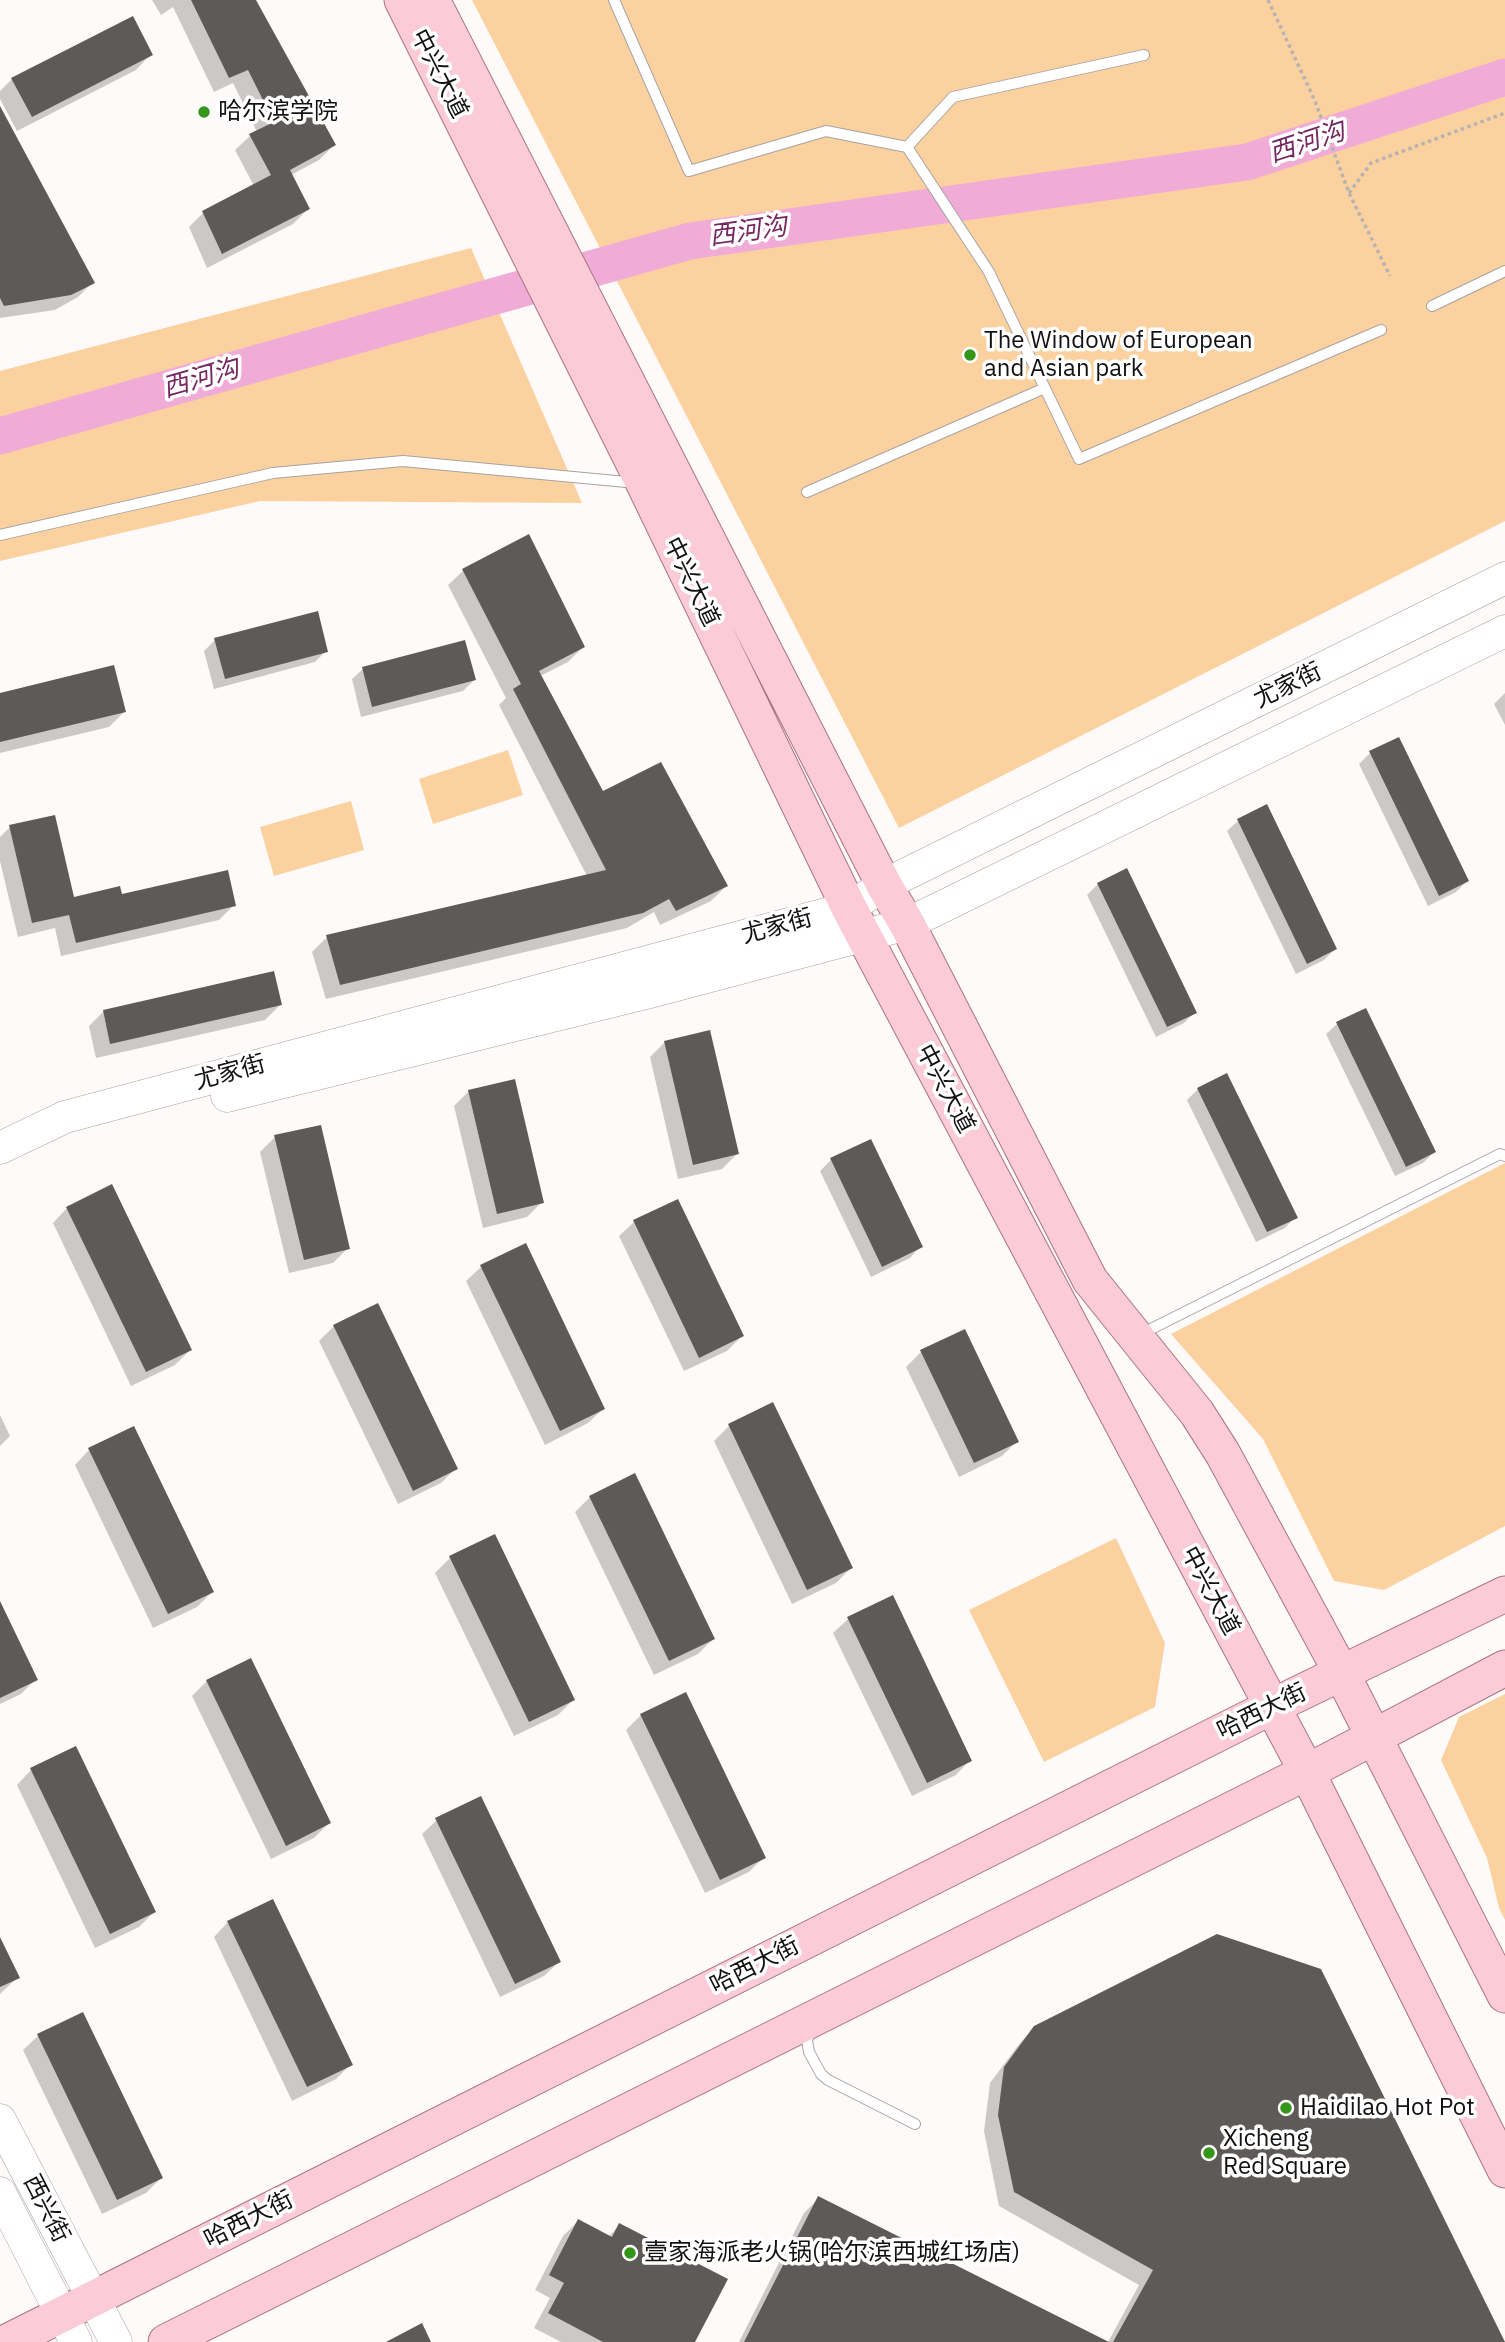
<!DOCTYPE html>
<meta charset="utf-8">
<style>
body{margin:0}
canvas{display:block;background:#fffafa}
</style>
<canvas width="1505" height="2342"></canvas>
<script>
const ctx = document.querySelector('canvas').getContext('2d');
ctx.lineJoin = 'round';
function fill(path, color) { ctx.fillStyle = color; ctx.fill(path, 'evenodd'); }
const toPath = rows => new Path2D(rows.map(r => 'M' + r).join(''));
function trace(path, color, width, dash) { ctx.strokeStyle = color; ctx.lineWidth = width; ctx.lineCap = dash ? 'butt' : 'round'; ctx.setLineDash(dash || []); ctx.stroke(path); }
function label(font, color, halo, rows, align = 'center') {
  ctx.font = font + ' "IBM Plex Sans","Noto Sans SC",sans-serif'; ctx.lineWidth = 7; ctx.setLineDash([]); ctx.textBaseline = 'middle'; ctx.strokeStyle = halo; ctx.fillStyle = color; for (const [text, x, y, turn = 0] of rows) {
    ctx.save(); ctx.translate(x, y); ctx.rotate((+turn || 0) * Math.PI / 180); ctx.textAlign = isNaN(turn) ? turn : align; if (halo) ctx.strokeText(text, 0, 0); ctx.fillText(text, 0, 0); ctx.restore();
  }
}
const green = toPath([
 [472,0,1505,0,1505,521,899,828],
 [471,248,582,503,260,501,0,561,0,371],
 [508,750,523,795,433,824,419,779],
 [351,801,364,850,274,876,260,827],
 [1505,1163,1505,1526,1384,1590,1334,1581,1263,1439,1171,1334],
 [1116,1538,1165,1643,1155,1707,1044,1762,969,1610],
 [1505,1694,1505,1920,1499,1908,1487,1858,1441,1760,1459,1717]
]);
const shadow = toPath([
 [152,0,254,0,334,145,319,160,291,175,308,209,293,224,207,268,189,227,204,212,254,186,235,150,250,136,257,132,233,83,214,92,173,7,161,15],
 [150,55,136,70,17,131,0,99,0,91,12,79],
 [0,121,93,282,78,297,55,310,0,318],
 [528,537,583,647,568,662,540,676,602,794,726,886,711,901,660,925,654,912,627,928,326,999,312,952,327,937,587,876,499,705,506,698,448,585,463,571],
 [215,640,326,651,315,662,214,689,204,651],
 [363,669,474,680,463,691,361,717,352,679],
 [1505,693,1505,725,1494,704],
 [0,694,124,712,109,727,0,753],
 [1398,739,1467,881,1456,892,1428,906,1359,764,1370,753],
 [1266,807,1335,949,1324,960,1296,974,1227,831,1238,821],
 [10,827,73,899,121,896,234,905,219,920,61,956,55,928,18,937,0,861,0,837],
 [1098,884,1195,1012,1184,1023,1156,1037,1087,895],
 [280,1005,265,1020,96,1058,89,1026,104,1011],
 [1365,1010,1434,1152,1423,1163,1395,1176,1326,1034,1337,1024],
 [709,1032,737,1154,722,1169,678,1179,650,1057,664,1043],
 [1198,1089,1295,1217,1285,1228,1256,1242,1187,1100],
 [469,1091,542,1202,527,1217,483,1228,454,1106],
 [275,1137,348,1248,333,1263,289,1273,260,1152],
 [831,1160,920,1247,910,1258,871,1277,820,1171],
 [67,1208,190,1350,175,1365,131,1386,53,1223],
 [634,1222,742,1336,727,1351,684,1371,619,1236],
 [481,1267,603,1409,588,1423,545,1445,466,1281],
 [334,1326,456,1468,441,1483,398,1504,319,1341],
 [964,1331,1017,1441,1002,1456,959,1477,906,1367,921,1352],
 [772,1405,851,1568,836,1583,792,1604,714,1441,729,1426],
 [0,1415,10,1436,0,1446],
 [89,1450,212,1592,197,1607,153,1628,75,1465],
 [590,1497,713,1639,698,1654,654,1675,575,1512],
 [450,1558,573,1700,558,1715,514,1736,435,1573],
 [0,1605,36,1679,21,1694,0,1704],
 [848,1619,970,1760,956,1775,912,1796,833,1633],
 [207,1681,329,1823,314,1838,271,1859,192,1696],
 [641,1715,764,1857,749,1872,705,1893,626,1730],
 [31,1770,154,1912,139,1927,95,1948,17,1785],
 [437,1820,559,1962,544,1976,500,1997,422,1834],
 [228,1922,351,2064,336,2079,292,2101,214,1937],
 [0,1941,18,1977,0,1994],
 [1035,2027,1503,2342,1108,2342,1139,2285,999,2206,984,2131,990,2083,1020,2043],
 [38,2036,161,2178,146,2193,102,2214,23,2050],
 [819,2198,1105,2342,739,2342,804,2213],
 [578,2221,608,2237,620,2225,693,2342,561,2342,534,2328,550,2298,535,2290,563,2236]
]);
const river = toPath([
 [0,436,690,241,1247,162,1505,77]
]);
const building = toPath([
 [191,0,256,0,336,145,290,170,310,209,222,254,202,211,271,175,249,134,274,122,248,70,229,78],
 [133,16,153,55,32,117,11,78],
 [0,106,95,283,71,295,4,306,0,298],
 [529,534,585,647,539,671,603,791,661,762,728,886,676,911,669,899,643,913,340,985,326,935,606,870,513,689,521,684,462,569],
 [318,611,328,652,225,679,214,638],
 [465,640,476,680,372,707,362,667],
 [114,665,126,712,0,742,0,693],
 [1399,737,1469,881,1439,896,1369,751],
 [1267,804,1337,949,1307,964,1237,819],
 [55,815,74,897,120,886,122,894,228,870,236,906,76,943,69,915,32,923,9,825],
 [1127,868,1197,1013,1167,1027,1097,883],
 [274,971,282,1005,110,1044,103,1010],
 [1366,1008,1436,1152,1406,1167,1336,1022],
 [710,1030,739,1154,693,1165,664,1041],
 [1227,1073,1298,1218,1267,1232,1197,1088],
 [515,1079,544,1203,497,1214,468,1090],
 [321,1125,350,1249,304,1260,274,1135],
 [871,1139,923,1247,882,1267,830,1158],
 [112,1184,192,1350,146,1372,66,1207],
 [678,1199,744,1336,699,1358,633,1220],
 [526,1243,605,1409,560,1431,480,1265],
 [378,1303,458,1469,413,1491,333,1325],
 [965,1329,1019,1442,974,1463,920,1350],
 [773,1402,853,1568,807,1590,728,1424],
 [134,1426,214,1592,168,1614,88,1448],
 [635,1473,715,1639,669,1661,589,1496],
 [495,1534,575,1700,529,1722,449,1556],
 [893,1595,972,1761,927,1783,847,1617],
 [0,1601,38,1680,0,1698],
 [251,1658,331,1823,286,1846,206,1680],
 [686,1692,766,1858,720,1880,640,1714],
 [76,1746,156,1912,110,1934,30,1768],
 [481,1796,561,1962,515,1984,435,1818],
 [273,1899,353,2065,307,2087,227,1921],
 [1217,1934,1321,1969,1505,2342,1113,2342,1153,2270,1014,2192,998,2115,1004,2067,1034,2026],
 [0,1937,20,1978,0,1987],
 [83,2012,163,2178,117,2200,37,2034],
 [818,2196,1109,2342,744,2342],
 [578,2219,612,2237,619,2223,728,2279,695,2342,603,2342,548,2313,564,2283,549,2275],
 [422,2323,431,2342,386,2342]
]);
const path = toPath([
 [1268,0,1315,101,1349,193,1390,276],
 [1349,193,1371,163,1505,113]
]);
const service = toPath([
 [614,0,689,171,826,131,907,147,989,272,1079,459,1381,330],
 [907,147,953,97,1144,55],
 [1432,306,1505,271],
 [807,492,1045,388],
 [0,535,273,473,403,461,637,483],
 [1141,1334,1500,1154,1505,1156],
 [811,2030,807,2040,809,2052,821,2074,828,2080,915,2124]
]);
const secondary = toPath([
 [227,1096,650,992,907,924,1505,631],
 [0,1148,65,1117,849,908,884,885,1505,578],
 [0,2120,116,2342],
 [0,2193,76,2342]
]);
const primary = toPath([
 [402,0,644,484,849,908,1307,1772,1505,2170],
 [432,0,884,885,907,924,1090,1280,1197,1413,1223,1454,1342,1674,1505,1995],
 [7,2342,1271,1707,1505,1594],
 [166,2342,1307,1772,1505,1668]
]);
const markers = [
 [204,112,7,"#349619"],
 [970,355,7,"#349619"],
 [1286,2108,7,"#349619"],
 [1209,2153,7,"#349619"],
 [630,2253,7,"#349619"]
];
const streetNames = [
 ["中兴大道",439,74,63],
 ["中兴大道",691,582,64],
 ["尤家街",1288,686,-26],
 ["尤家街",777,927,-15],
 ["尤家街",230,1073,-15],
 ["中兴大道",945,1089,62],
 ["中兴大道",1210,1591,62],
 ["哈西大街",1262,1712,-26],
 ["哈西大街",755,1966,-27],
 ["西兴街",46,2209,63],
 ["哈西大街",249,2220,-27]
];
const poiNames = [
 ["哈尔滨学院",218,112],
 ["The Window of European",984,341],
 ["and Asian park",984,369],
 ["Haidilao Hot Pot",1300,2108],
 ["Xicheng",1223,2139],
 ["Red Square",1223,2167],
 ["壹家海派老火锅(哈尔滨西城红场店)",644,2253]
];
const waterNames = [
 ["西河沟",1307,143,-18],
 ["西河沟",748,232,-8],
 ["西河沟",201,379,-16]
];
fill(green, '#fbd29f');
fill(shadow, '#0003');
trace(river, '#f0abd7', 37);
fill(building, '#5e5a58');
trace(service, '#a8a2a2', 12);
trace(secondary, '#a8a2a2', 33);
trace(primary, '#a87581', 37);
trace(path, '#b6b3b2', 3.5, [3.5, 3.5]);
trace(service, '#fff', 10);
trace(secondary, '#fff', 32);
trace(primary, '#fbccd7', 35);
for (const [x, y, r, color] of markers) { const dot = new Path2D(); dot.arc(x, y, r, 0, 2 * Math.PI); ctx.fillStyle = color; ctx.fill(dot); trace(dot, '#fff', 2.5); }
label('24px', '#131211', '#fff', streetNames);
label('24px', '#131211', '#fff', poiNames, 'left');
label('italic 26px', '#762860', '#fff', waterNames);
</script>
